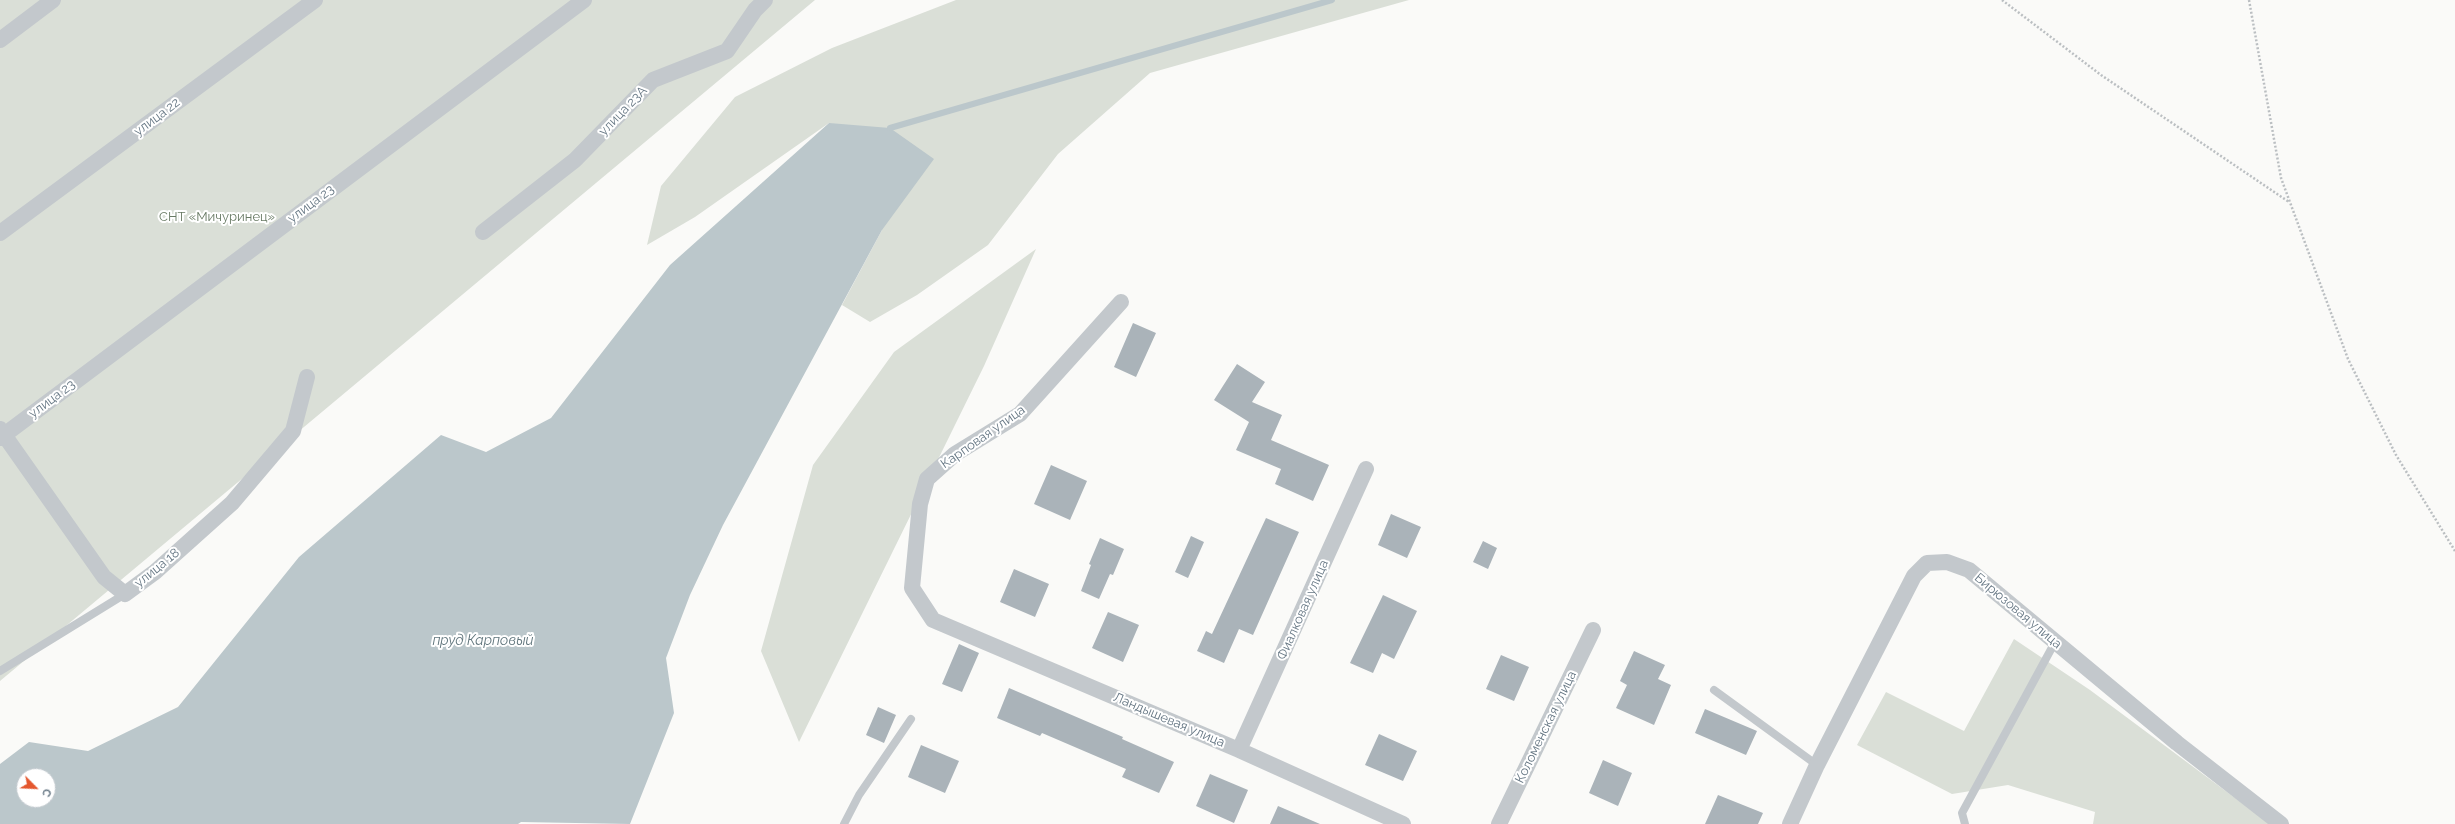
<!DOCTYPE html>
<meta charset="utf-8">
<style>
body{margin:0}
#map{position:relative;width:2455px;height:824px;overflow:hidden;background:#fafaf8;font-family:Raleway,sans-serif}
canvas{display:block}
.north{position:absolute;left:16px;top:768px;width:40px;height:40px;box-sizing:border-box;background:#fff;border:1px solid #c1c8cd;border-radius:50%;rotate:114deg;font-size:11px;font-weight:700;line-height:16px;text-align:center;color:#657683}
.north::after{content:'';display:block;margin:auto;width:14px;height:18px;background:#e4572e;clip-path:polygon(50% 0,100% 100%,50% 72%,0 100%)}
</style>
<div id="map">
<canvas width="2455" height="824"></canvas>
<div class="north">С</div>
</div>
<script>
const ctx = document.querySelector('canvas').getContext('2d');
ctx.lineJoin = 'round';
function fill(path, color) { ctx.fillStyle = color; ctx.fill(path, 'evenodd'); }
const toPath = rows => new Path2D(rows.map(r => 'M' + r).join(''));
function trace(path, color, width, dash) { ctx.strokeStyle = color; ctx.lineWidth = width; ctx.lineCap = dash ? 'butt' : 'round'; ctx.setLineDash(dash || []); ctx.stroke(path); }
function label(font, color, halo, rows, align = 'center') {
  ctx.font = font + ' Raleway,sans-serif'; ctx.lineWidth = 4; ctx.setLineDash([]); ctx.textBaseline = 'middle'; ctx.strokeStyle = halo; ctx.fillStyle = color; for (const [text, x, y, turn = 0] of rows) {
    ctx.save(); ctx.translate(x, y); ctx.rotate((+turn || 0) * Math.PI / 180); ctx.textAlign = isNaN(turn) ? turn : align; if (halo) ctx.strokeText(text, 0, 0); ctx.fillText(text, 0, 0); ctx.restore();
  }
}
const green = toPath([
 [0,0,815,0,0,681],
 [956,0,1409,0,1150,73,1058,154,988,245,917,295,870,322,842,305,882,230,829,123,695,217,647,245,661,186,735,97,832,48],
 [1036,249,984,366,799,742,761,651,813,465,894,352],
 [2014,639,2090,690,2270,824,2093,824,2095,812,2008,785,1952,794,1857,745,1886,692,1964,731]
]);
const water = toPath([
 [829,123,890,128,934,159,882,230,723,525,690,595,666,658,674,713,630,824,521,822,518,824,0,824,0,764,29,742,88,751,178,707,299,557,441,435,486,452,551,418,670,265],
 [24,776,48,776,48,800,24,800]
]);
const stream = toPath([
 [890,128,1332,0]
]);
const building = toPath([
 [1133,323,1156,333,1136,377,1114,367],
 [1237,364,1265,382,1252,402,1282,415,1271,440,1329,465,1313,501,1275,484,1281,469,1236,450,1249,422,1214,400],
 [1051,465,1087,481,1070,520,1034,504],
 [1391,514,1421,527,1407,558,1378,545],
 [1266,518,1299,532,1253,635,1239,629,1224,663,1197,651,1206,631,1212,634],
 [1191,536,1204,542,1188,578,1175,572],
 [1100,538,1124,549,1113,575,1110,574,1099,599,1081,591,1091,565,1089,564],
 [1483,541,1497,548,1488,569,1473,562],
 [1014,569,1049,584,1035,617,1000,602],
 [1383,595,1417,611,1394,659,1382,653,1373,673,1350,663],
 [1108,612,1139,625,1123,662,1092,648],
 [959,644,979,653,962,692,942,684],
 [1634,651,1665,665,1658,679,1671,685,1654,725,1616,708,1627,685,1620,681],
 [1501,655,1529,667,1514,701,1486,689],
 [1009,688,1123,737,1122,739,1174,762,1159,793,1122,777,1126,769,1042,733,1040,736,997,718],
 [878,707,896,715,884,743,866,735],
 [1705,709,1757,731,1746,755,1695,733],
 [1379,734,1417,751,1403,781,1365,765],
 [921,745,959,761,945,793,908,777],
 [1603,760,1632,773,1618,806,1589,793],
 [1210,774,1248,790,1234,823,1196,806],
 [1718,795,1763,813,1758,824,1705,824],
 [1278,806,1320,824,1270,824]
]);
const path = toPath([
 [2002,0,2101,75,2289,202],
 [2249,0,2281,178,2348,359,2396,455,2455,551]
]);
const lane = toPath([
 [0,671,125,594],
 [1714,690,1817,765],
 [844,824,859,795,911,719],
 [1965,824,1962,813,2055,642]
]);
const street = toPath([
 [0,40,53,0],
 [483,232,575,160,653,80,727,51,755,10,765,0],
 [0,233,315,0],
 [1121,302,1020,414,955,454,927,479,920,504,912,588,933,620,1239,750,1403,824],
 [0,429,104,577,125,594,155,572,232,503,293,431,307,377],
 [0,438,584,0],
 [1239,750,1366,469],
 [1499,824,1593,630],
 [1790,824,1817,765,1914,576,1927,563,1947,562,1969,570,2177,743,2281,824]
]);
const streetNames = [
 ["улица 23А",623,111,-46],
 ["улица 22",157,117,-37],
 ["улица 23",311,204,-37],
 ["улица 23",52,399,-37],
 ["Карповая улица",983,437,-35],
 ["улица 18",157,568,-39],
 ["Фиалковая улица",1303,610,-66],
 ["Бирюзовая улица",2018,611,40],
 ["Ландышевая улица",1169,720,23],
 ["Коломенская улица",1546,727,-64]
];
const parkNames = [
 ["СНТ «Мичуринец»",217,217]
];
const waterNames = [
 ["пруд Карповый",483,641]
];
fill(green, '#dadfd7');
fill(water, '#bbc7cb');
trace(stream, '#bbc7cb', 6);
fill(building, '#aab3b9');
trace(path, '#bbbfc2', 2.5, [2, 2]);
trace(lane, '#c3c8cc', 8);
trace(street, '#c3c8cc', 16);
label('13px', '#657683', '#fff', streetNames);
label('13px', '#687a64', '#fff', parkNames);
label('italic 14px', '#60757c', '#fff', waterNames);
</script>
